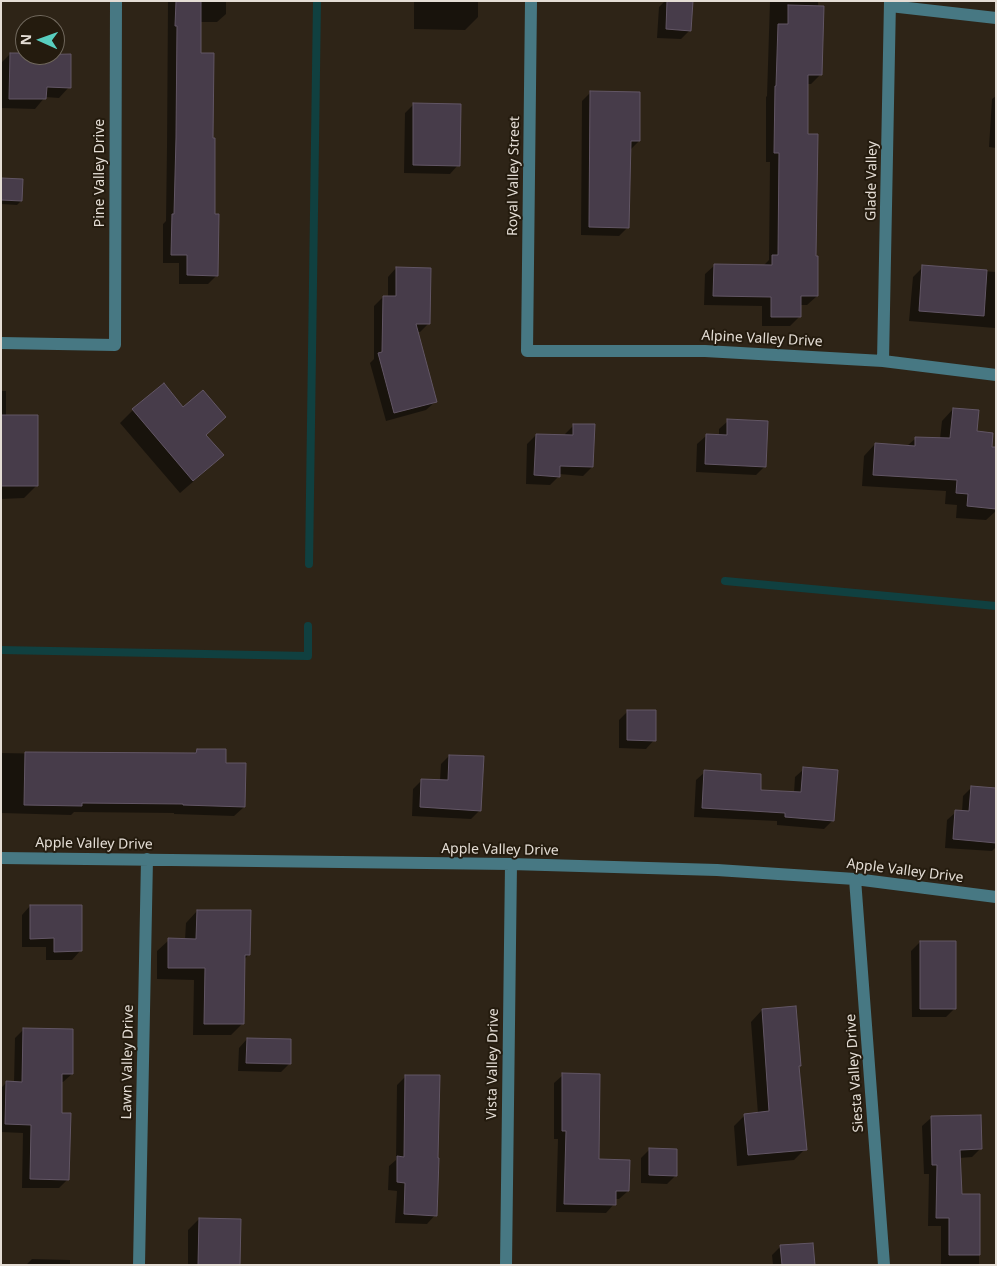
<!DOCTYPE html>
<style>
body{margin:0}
#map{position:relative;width:997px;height:1266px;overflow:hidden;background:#2e2417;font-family:"Noto Sans",sans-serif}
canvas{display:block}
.frame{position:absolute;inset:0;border:2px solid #e4ddd5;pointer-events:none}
.north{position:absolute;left:15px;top:15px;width:50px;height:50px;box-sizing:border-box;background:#241b0e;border:1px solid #71695e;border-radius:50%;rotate:272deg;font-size:14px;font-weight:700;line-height:20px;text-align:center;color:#e4ddd5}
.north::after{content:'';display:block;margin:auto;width:18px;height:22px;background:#58cebf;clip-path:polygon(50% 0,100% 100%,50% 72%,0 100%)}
</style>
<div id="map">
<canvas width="997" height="1266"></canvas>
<div class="frame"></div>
<div class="north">N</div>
</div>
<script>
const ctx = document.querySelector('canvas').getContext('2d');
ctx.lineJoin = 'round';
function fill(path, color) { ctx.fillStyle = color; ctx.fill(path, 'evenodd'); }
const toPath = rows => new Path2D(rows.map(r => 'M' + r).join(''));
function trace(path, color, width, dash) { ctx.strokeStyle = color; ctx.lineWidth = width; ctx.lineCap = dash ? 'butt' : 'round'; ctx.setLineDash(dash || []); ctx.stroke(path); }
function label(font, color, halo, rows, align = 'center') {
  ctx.font = font + ' "Noto Sans",sans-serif'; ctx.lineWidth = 4; ctx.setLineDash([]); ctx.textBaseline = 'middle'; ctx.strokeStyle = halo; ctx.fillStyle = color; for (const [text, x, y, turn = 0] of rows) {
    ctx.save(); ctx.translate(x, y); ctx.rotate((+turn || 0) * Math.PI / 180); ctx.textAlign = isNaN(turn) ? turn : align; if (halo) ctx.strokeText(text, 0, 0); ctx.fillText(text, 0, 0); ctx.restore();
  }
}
const shadow = toPath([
 [168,1,226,1,226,14,217,22,200,22,200,54,212,139,214,216,217,275,208,284,179,284,179,263,163,263,163,224,166,221,167,147],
 [414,1,478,1,478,17,465,30,414,29],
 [665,1,692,1,690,30,681,39,657,38,659,7],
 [770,1,818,1,821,74,811,84,807,84,807,136,817,296,807,305,800,305,800,316,790,326,762,326,762,306,704,305,705,274,715,265,763,266,769,260,770,162,766,162,766,97,767,96],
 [10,54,25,54,69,87,59,98,45,97,35,109,1,108,1,63],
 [590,93,639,141,630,150,628,227,619,236,581,235,582,101],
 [996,96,996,148,989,147,992,99],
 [414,104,458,165,450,174,404,173,405,113],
 [1,179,21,201,17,205,1,204],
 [923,267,996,272,996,329,995,328,909,321,913,277],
 [396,268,429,323,420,332,417,332,435,402,426,410,386,421,370,363,374,359,374,306,383,297,388,297,388,277],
 [1,391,6,391,6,417,37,485,24,498,1,499],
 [183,408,224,417,205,435,222,455,209,468,180,493,120,423,133,410],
 [953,409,990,448,996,449,996,511,986,520,956,518,957,505,945,504,946,491,862,486,864,456,875,444,907,446,916,438,940,439,942,421],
 [728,421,765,466,756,475,696,472,697,444,706,436,719,436,719,429],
 [574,425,592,467,583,476,559,474,559,476,550,485,526,484,527,444,536,435,565,436,565,434],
 [628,711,654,740,646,749,619,748,619,720],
 [197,750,224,764,244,807,234,816,174,814,174,813,74,812,71,815,1,813,1,753,110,755,193,754],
 [449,756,480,810,471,819,412,816,413,789,422,780,440,781,441,764],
 [804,769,833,820,824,829,777,825,777,821,694,817,696,780,705,772,759,791,794,793,795,777],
 [971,788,996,789,996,847,992,851,945,848,947,820,956,812,962,812,963,796],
 [30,906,80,951,72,960,46,960,46,947,22,947,22,915],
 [197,911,249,954,244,960,243,1023,231,1035,193,1035,194,980,157,979,157,951,169,940,185,940,186,923],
 [920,942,955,1008,946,1017,912,1017,911,951],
 [762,1010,800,1066,798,1067,805,1149,794,1160,737,1166,734,1126,745,1115,758,1114,751,1022],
 [24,1029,72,1074,63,1082,61,1082,60,1114,68,1179,59,1188,22,1188,23,1133,1,1132,1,1088,6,1083,14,1083,15,1038],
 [247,1039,290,1063,281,1072,238,1071,239,1048],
 [563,1075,598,1161,628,1191,619,1199,614,1199,614,1204,606,1213,556,1212,558,1139,554,1139,554,1083],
 [406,1076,435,1215,427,1224,395,1223,397,1191,388,1190,389,1166,396,1160,397,1085],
 [931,1118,981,1148,972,1157,959,1158,960,1195,979,1195,979,1265,941,1265,941,1226,928,1226,929,1174,924,1174,922,1126],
 [649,1150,676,1175,667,1184,641,1183,641,1158],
 [199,1219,239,1265,188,1265,188,1230],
 [781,1246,813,1265,773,1265,772,1255],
 [32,1259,70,1260,70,1265,26,1265]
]);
const stream = toPath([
 [309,564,317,1],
 [725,581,996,606],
 [1,650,308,656,308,626]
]);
const building = toPath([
 [176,1,201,1,201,53,214,53,213,138,215,138,215,214,219,214,218,276,187,275,187,255,171,255,172,214,174,214,176,138,177,26,175,26,176,1],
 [667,1,693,1,691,31,666,29,667,1],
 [788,5,824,6,822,75,808,75,808,134,818,134,816,256,818,256,818,296,801,296,801,317,771,317,771,297,713,296,714,264,772,265,772,255,778,255,779,153,774,153,775,86,776,86,778,24,788,24,788,5],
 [10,53,25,53,25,55,71,54,71,88,47,87,46,99,9,99,10,53],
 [590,91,640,92,640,141,631,141,629,228,589,227,590,91],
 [413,103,461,104,460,166,413,165,413,103],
 [1,178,23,179,22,201,1,200,1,178],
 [922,265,987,270,984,316,919,311,922,265],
 [396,267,431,268,430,324,416,324,437,402,394,413,378,353,382,352,383,296,396,296,396,267],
 [164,383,183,407,203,390,226,417,206,435,224,455,193,481,132,409,164,383],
 [953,408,979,410,977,431,993,433,992,447,996,447,996,509,967,506,968,494,956,493,957,480,873,475,875,443,915,446,915,437,950,438,953,408],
 [1,415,38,415,38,486,1,486,1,415],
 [727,419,768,421,766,467,705,464,706,434,727,435,727,419],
 [573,424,595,424,593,467,560,466,560,477,534,475,536,434,573,435,573,424],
 [627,710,656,710,656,741,627,740,627,710],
 [197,749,226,749,226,763,246,763,245,807,183,805,183,804,82,803,82,806,24,805,25,752,196,753,197,749],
 [449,755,484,756,481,811,420,807,421,779,448,780,449,755],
 [803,767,838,770,834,821,785,817,785,813,702,808,704,770,761,774,761,790,801,792,803,767],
 [971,786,996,788,996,843,953,839,955,810,969,811,971,786],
 [30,905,82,905,82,951,54,952,54,938,30,939,30,905],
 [197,910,251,910,250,955,245,955,244,1024,204,1024,205,968,168,968,168,938,196,939,197,910],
 [920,941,956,941,956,1009,920,1009,920,941],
 [796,1006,801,1066,799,1066,807,1150,748,1155,744,1114,769,1111,762,1009,796,1006],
 [23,1028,73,1029,73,1074,62,1074,62,1113,71,1113,69,1180,30,1179,31,1125,5,1124,6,1081,22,1082,23,1028],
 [247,1038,291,1039,291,1064,246,1063,247,1038],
 [562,1073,600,1074,599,1159,630,1160,629,1191,616,1191,616,1205,564,1204,566,1131,562,1131,562,1073],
 [405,1075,440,1075,438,1158,439,1158,437,1216,404,1214,405,1183,397,1182,397,1156,404,1157,405,1075],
 [981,1115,982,1149,960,1150,962,1194,980,1194,980,1255,949,1255,949,1218,936,1218,937,1165,932,1165,931,1116,981,1115],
 [649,1148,677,1149,677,1176,649,1175,649,1148],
 [199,1218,241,1219,240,1265,198,1265,199,1218],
 [813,1243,815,1265,782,1265,780,1245,813,1243]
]);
const minor = toPath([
 [531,1,527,351,705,351,883,361,996,375],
 [890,6,996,18],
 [1,343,115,345,116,1],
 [883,361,890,1],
 [1,858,511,864,717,870,855,879,996,897],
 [855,879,884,1265],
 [139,1265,147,859],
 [506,1265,511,864]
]);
const streetNames = [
 ["Pine Valley Drive",100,173,-90],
 ["Royal Valley Street",514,176,-89],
 ["Glade Valley",872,181,-89],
 ["Alpine Valley Drive",762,339,3],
 ["Apple Valley Drive",94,844,1],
 ["Apple Valley Drive",500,850,1],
 ["Apple Valley Drive",905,871,7],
 ["Lawn Valley Drive",128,1062,-89],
 ["Vista Valley Drive",493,1064,-89],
 ["Siesta Valley Drive",855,1073,-94]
];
fill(shadow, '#0007');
trace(stream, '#104040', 8);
fill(building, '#473c4a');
trace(building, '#625665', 1);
trace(minor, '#477883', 12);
label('14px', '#e4ddd5', '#241b0e', streetNames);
</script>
